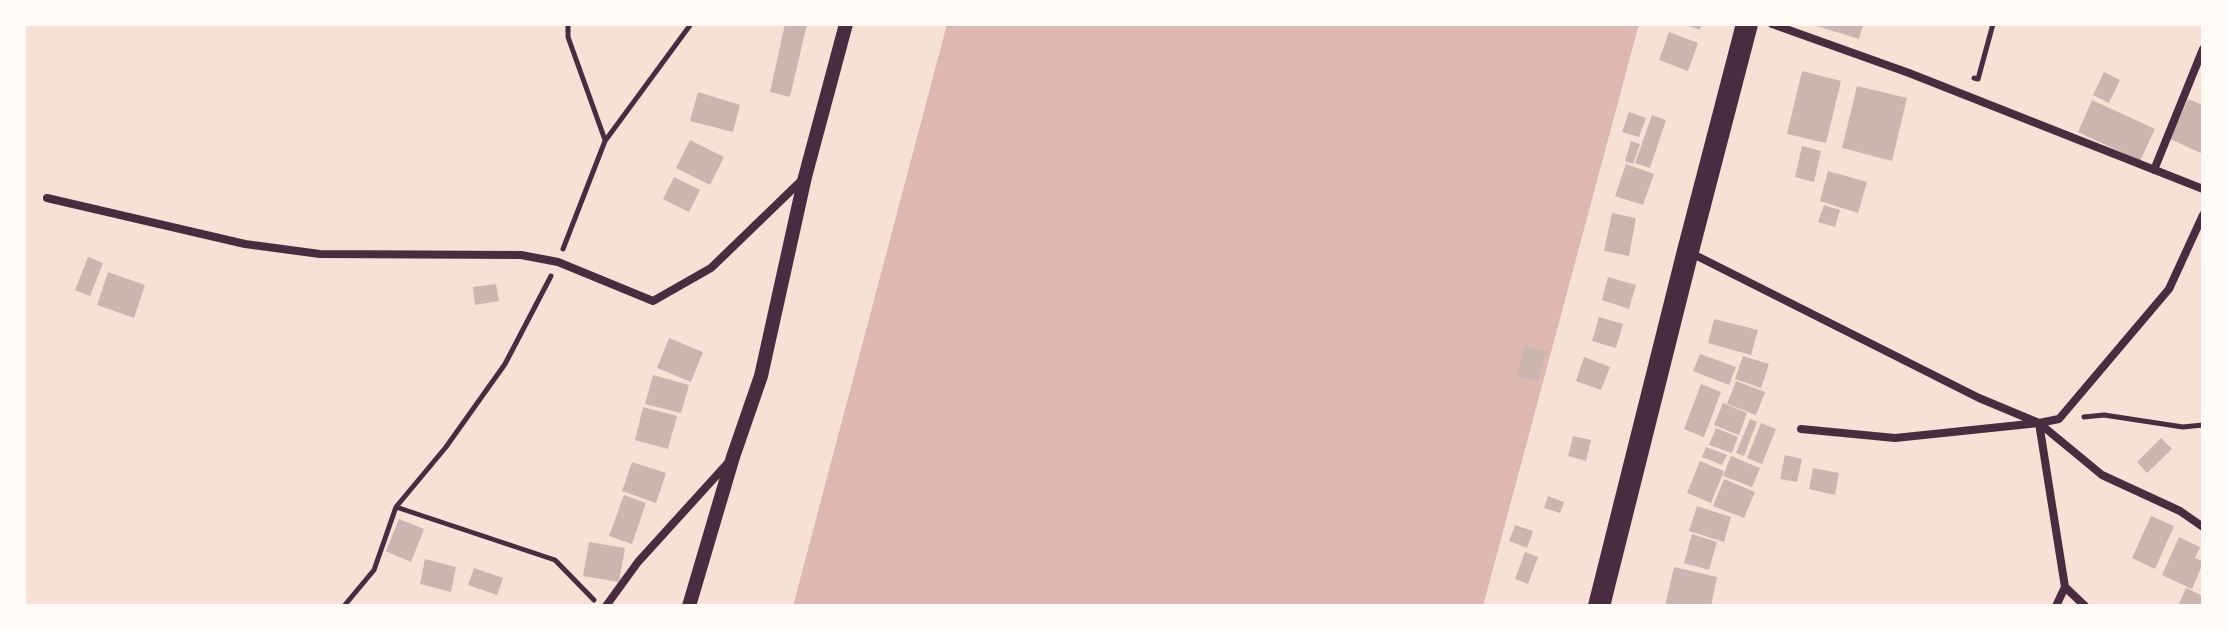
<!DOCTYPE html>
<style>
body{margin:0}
#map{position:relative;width:2227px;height:630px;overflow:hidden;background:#f7e1d7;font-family:"Space Grotesk",sans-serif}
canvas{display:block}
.frame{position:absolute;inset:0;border:26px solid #fffaf5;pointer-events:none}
</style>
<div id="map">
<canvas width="2227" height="630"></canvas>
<div class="frame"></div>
</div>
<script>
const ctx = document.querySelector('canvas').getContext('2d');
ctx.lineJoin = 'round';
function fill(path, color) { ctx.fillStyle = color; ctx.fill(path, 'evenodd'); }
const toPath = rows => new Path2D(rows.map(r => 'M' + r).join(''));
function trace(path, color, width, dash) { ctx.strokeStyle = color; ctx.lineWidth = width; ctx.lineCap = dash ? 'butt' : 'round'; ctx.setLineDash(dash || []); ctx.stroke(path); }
const water = toPath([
 [947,24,1639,24,1483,606,793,606]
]);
const building = toPath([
 [785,24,807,24,790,97,770,92],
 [1683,24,1702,24,1700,30],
 [1810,24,1863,24,1859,39],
 [1669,32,1698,43,1688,71,1659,60],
 [1802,71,1841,81,1826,143,1787,134],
 [2104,72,2120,80,2109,103,2093,95],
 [1857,86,1907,98,1892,161,1842,148],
 [698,92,740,105,733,132,690,121],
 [2188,99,2203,105,2203,154,2170,139],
 [2092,100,2155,129,2140,161,2078,132],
 [1629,112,1646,118,1639,137,1622,132],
 [1652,115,1666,120,1650,168,1635,163],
 [690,140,724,157,710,185,676,168],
 [1631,141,1640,144,1633,164,1625,161],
 [1802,146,1821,151,1814,182,1795,177],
 [1626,164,1654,174,1643,205,1615,196],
 [1828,171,1867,182,1858,213,1820,201],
 [674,177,700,190,689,212,663,199],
 [1824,205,1840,210,1835,227,1818,222],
 [1612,213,1636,218,1629,256,1604,251],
 [88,257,103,263,90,296,75,290],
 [108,272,145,285,134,318,97,305],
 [1608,277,1636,285,1629,309,1602,300],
 [496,284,499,301,475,305,473,287],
 [1599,317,1623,324,1616,348,1592,341],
 [1714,319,1758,330,1751,355,1708,343],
 [669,338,703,352,691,382,657,368],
 [1525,345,1545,351,1538,382,1517,376],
 [1700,354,1736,367,1729,385,1693,371],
 [1743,356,1769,364,1761,388,1735,379],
 [1584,357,1610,367,1601,390,1576,381],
 [653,375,689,385,681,413,645,404],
 [1736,381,1765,392,1756,415,1727,404],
 [1701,384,1721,392,1704,437,1684,429],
 [1723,403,1747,413,1739,435,1714,425],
 [643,407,677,416,668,449,635,440],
 [1750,419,1757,422,1744,456,1736,453],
 [1761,423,1776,429,1762,464,1747,458],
 [1716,428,1738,437,1732,453,1709,445],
 [1573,436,1591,440,1586,461,1568,456],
 [2161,438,2172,449,2147,473,2137,462],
 [1706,447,1727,455,1722,465,1702,457],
 [1785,455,1802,459,1797,482,1780,479],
 [1731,456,1760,468,1752,487,1723,476],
 [1700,461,1724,471,1711,503,1687,493],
 [632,462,666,473,656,503,622,491],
 [1813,468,1839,473,1835,495,1809,489],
 [1724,479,1755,492,1744,518,1713,506],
 [624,495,646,503,632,544,609,536],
 [1548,496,1564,502,1560,513,1544,508],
 [1697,506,1731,517,1724,542,1689,531],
 [2151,516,2174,526,2155,569,2132,558],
 [399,519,424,529,411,562,386,551],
 [1515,525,1533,531,1527,548,1509,541],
 [1692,534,1717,542,1709,570,1684,563],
 [2179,537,2200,547,2195,558,2203,561,2203,563,2192,589,2162,575],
 [589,542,625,548,619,582,583,576],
 [1525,552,1538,557,1528,584,1515,579],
 [425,559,456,567,451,592,420,584],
 [1674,567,1717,577,1711,606,1665,606],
 [474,568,503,578,497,595,468,585],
 [2186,588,2203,596,2203,606,2178,606]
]);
const path = toPath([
 [568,24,568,37,605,140],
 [1974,78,1978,79,1993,24],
 [563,249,605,141,691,24],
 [2084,417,2104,415,2183,427,2203,425],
 [396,507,446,447,505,364,551,276],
 [344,606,374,570,396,507,555,560,594,600]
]);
const minor = toPath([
 [1772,24,1909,73,2203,189],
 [2154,170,2203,49],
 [47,198,245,244,320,254,521,255,558,262,653,301,711,268,802,180],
 [1691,253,1979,398,2039,423,2059,419,2169,289,2203,215],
 [2039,423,2065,587,2056,606],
 [1801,429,1895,438,2039,423,2102,475,2180,511,2203,527],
 [2065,587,2085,606],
 [606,606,638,562,727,464]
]);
const tertiary = toPath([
 [689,606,733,457,761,376,805,177,846,24]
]);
const trunk = toPath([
 [1599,606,1688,251,1747,24]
]);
fill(water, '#dcb8b0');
fill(building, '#ccb4b1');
trace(path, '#4a2c40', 5);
trace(minor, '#4a2c40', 8);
trace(tertiary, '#4a2c40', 14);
trace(trunk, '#4a2c40', 22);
</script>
